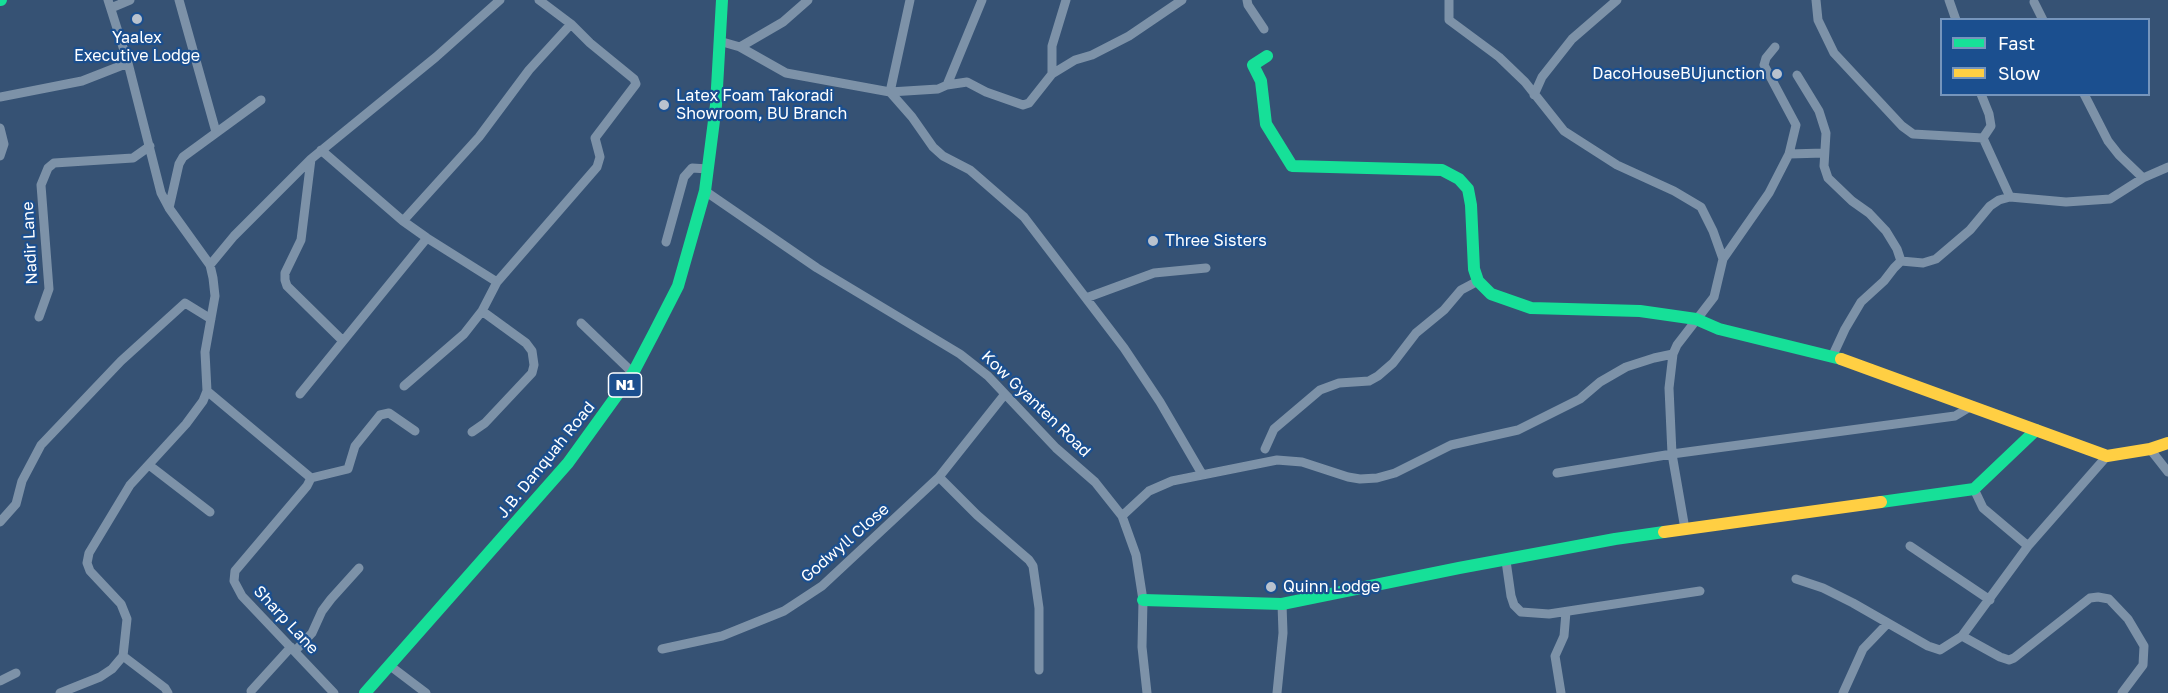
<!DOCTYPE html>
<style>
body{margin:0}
#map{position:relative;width:2168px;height:693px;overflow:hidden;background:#365274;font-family:"Golos Text",sans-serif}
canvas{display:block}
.legend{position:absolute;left:1940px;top:18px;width:210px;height:78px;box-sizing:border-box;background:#1b4f8f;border:2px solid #7695bc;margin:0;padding:8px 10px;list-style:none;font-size:18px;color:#fff}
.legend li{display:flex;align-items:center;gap:12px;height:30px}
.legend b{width:30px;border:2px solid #7695bc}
</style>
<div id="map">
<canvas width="2168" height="693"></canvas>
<ul class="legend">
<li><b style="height:8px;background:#16e098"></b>Fast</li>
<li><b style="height:8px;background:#ffcf43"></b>Slow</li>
</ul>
</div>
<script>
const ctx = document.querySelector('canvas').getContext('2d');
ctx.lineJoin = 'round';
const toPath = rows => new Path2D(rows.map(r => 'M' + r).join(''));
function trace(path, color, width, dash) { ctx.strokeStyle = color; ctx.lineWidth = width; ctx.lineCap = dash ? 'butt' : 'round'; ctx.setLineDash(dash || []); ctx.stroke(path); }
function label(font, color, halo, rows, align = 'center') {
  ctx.font = font + ' "Golos Text",sans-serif'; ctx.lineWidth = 4.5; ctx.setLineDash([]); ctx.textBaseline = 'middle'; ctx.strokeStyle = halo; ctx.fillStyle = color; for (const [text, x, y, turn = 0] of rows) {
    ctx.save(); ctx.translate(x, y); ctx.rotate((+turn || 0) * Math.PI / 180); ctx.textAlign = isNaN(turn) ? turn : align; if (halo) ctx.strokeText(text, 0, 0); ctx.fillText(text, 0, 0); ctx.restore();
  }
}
const street = toPath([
 [108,0,128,63,161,193,169,208,210,265,213,278,215,296,205,352,207,391,311,478],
 [179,0,216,132],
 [910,0,890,92,938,89,947,85,982,0],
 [1247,0,1248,5,1264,29],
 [1449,0,1449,20,1499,57,1525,82,1564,131,1617,165,1674,191,1701,207,1713,231,1723,259],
 [1816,0,1818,20,1834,53,1902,126,1913,134,1983,138],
 [1949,0,1956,20],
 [2034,2,2043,20],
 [111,8,130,0],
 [719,41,740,47,786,73,890,92,912,117,933,147,943,156,970,170,1024,217,1124,348,1160,402,1202,474],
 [740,47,783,22,808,0],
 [1052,74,1052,46,1066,0],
 [1797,75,1819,111,1826,133,1824,166,1828,178,1852,201,1869,213,1886,231,1897,249,1901,261],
 [947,85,967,82,986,92,1023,105,1029,103,1052,74,1075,60,1092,55,1129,36,1182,0],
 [1981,94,1989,114,1991,126,1983,138],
 [2084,94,2108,141,2119,155,2143,178],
 [1534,95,1542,77,1572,39,1617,0],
 [0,97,82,81,128,63],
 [0,128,4,144,0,156],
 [1983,138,2010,197],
 [321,150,403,221,427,238,497,282,597,167,600,157,595,138,636,84,634,79,590,43,571,24],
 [1789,154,1824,153],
 [311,159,301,240,285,273,285,280,287,286,342,340],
 [705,191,817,268,960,354,988,376,1056,448,1095,482,1122,516,1136,555,1143,600,1142,647,1147,693],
 [169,208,179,164,183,157,261,100],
 [403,221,479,137,529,70,571,24,539,0],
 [666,242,684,177,692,168,708,169],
 [210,265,234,236,311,159,436,57,500,0],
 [1086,298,1154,273,1206,268],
 [39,317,49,289,41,185,48,168,54,163,133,158,150,146],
 [581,323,633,373],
 [1832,357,1845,329,1861,302,1884,281,1894,268,1901,261,1923,263,1936,259,1970,230,1990,206,1999,200,2010,197,2066,202,2110,199,2143,178,2168,167],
 [404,386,464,334,482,311,497,282],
 [300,394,427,238],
 [472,432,485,423,532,373,534,365,532,351,526,343,482,311],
 [1265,449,1274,429,1320,390,1339,383,1369,381,1378,376,1393,363,1416,333,1444,310,1461,290,1478,281],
 [2150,449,2168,472],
 [149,465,210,512],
 [1557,473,1672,454,1955,416,1970,407],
 [939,477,977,515,1029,560,1033,566,1039,608,1039,670],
 [311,478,307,486,235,571,234,581,242,596,334,693],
 [311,478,348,469,355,446,380,415,389,413,415,431],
 [1974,489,1983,508,2028,546],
 [1122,516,1149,491,1172,481,1277,460,1302,462,1348,477,1360,479,1377,478,1395,473,1451,445,1518,430,1580,399,1600,382,1626,367,1654,358,1673,354],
 [0,522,16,504,22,481,41,445,121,361,185,303,211,319],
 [1685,529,1672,454,1669,388,1673,354,1677,345,1714,297,1723,259,1769,193,1789,154,1796,125,1764,65,1766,58,1775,47],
 [1910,546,1990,600],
 [1506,561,1511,596,1514,605,1521,612,1549,614,1700,591],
 [1796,579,1823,588,1853,603,1928,646,1940,650,1962,636,2028,546,2107,456],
 [1962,636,2000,657,2009,660,2014,658,2090,598,2098,597,2109,599,2128,619,2144,646,2143,665,2122,693],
 [662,649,722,636,784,611,822,586,939,477,1005,394],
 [295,651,312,633,322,611,331,599,359,568],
 [123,656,165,688,168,693],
 [389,665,426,693],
 [0,681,16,673],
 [251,691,291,647],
 [60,693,100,677,112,669,123,656,127,619,121,604,90,571,87,563,89,553,130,485,186,424,203,401,207,391],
 [1277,693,1283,633,1282,604],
 [1561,693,1555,656,1564,636,1566,612],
 [1843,693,1863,649,1887,624]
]);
const fast = toPath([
 [0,0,1,0],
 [1267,56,1253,65,1261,81,1266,124,1292,166,1442,170,1459,179,1468,189,1471,205,1474,269,1478,281,1491,294,1531,308,1640,311,1696,319,1719,329,1841,359],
 [1881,502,1974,489,2036,430],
 [1143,600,1282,604,1459,568,1615,539,1664,532],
 [365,693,568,463,633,373,655,331,678,286,705,191,716,105,722,0]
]);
const slow = toPath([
 [1841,359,2107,456,2150,449,2168,443],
 [1664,532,1881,502]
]);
const markers = [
 [137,19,6,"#b9c2ce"],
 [1777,74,6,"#b9c2ce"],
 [664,105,6,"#b9c2ce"],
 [1153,241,6,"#b9c2ce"],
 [1271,587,6,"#b9c2ce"]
];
const shields = [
 [625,385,33]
];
const shieldNames = [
 ["N1",625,385]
];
const poiNames = [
 ["Yaalex",137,38,"center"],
 ["Executive Lodge",137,56,"center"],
 ["DacoHouseBUjunction",1765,74,"right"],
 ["Latex Foam Takoradi",676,96],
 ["Showroom, BU Branch",676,114],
 ["Three Sisters",1165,241],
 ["Quinn Lodge",1283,587]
];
const streetNames = [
 ["Nadir Lane",30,243,-93],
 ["Kow Gyanten Road",1036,404,44],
 ["J.B. Danquah Road",546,460,-51],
 ["Godwyll Close",845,543,-41],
 ["Sharp Lane",286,620,47]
];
trace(street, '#7d92a8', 9);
trace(fast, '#16e098', 12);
trace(slow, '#ffcf43', 12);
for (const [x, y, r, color] of markers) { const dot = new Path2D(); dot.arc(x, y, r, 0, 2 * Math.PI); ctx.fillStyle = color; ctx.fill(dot); trace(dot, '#1b4f8f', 2); }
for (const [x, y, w] of shields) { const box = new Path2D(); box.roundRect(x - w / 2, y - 12, w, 24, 4.5); ctx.fillStyle = '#1b4f8f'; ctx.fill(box); trace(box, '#fff', 1.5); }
label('bold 15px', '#fff', null, shieldNames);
label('16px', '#fff', '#1b4f8f', poiNames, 'left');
label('16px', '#fff', '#1b4f8f', streetNames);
</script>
